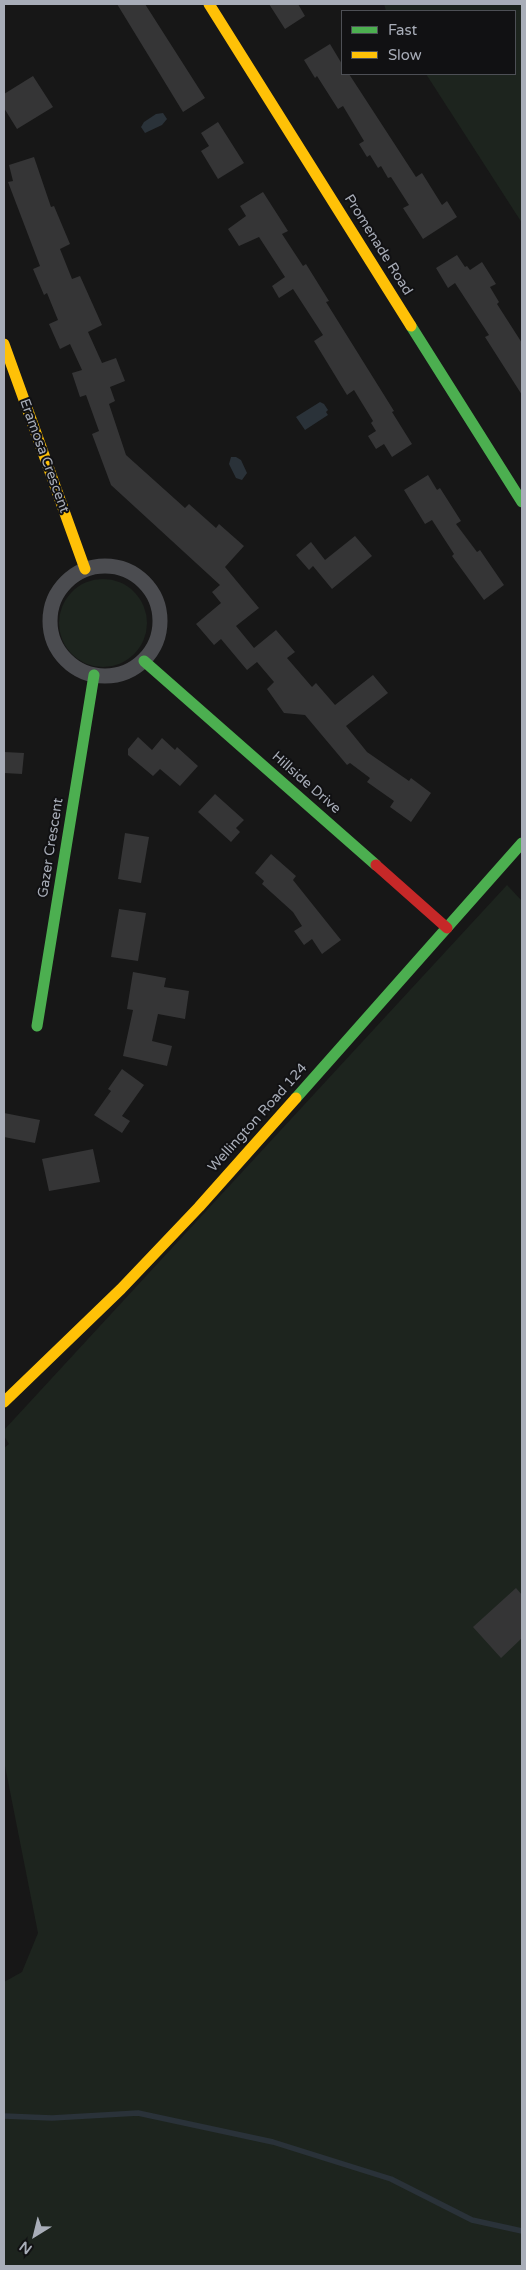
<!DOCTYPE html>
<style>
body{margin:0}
#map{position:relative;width:526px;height:2270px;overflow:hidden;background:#171717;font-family:"Varela Round",sans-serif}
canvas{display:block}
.frame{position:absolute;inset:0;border:5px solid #a8adb8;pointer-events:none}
.legend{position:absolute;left:341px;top:10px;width:175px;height:65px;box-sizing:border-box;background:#111113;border:1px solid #4d4f55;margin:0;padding:6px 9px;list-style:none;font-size:15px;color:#a8adb8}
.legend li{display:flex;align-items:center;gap:10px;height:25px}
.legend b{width:25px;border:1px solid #4d4f55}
.north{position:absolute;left:10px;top:2210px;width:50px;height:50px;-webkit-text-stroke:4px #111113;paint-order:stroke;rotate:216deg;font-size:14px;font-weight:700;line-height:20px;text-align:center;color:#a8adb8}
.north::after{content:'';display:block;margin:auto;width:18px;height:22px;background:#a8adb8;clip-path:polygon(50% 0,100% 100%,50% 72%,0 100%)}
</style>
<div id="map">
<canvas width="526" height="2270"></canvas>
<div class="frame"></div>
<ul class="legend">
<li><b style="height:6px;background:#4caf50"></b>Fast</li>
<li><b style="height:6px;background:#ffc107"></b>Slow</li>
</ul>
<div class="north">N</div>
</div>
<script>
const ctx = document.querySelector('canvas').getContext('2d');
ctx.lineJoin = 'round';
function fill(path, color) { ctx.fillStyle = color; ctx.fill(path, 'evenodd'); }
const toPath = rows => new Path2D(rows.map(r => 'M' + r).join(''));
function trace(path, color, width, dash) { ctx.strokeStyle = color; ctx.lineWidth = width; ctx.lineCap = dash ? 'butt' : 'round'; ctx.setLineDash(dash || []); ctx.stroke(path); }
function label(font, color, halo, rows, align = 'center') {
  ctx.font = font + ' "Varela Round",sans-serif'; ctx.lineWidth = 4; ctx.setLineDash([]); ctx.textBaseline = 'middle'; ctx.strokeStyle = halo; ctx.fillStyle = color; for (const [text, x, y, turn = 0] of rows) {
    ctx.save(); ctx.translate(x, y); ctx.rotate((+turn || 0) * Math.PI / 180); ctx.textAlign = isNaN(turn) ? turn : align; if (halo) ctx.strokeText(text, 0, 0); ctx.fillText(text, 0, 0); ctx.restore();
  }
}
const green = toPath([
 [384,4,522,4,522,223,426,74,515,74,515,11,386,11],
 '59 623a44 44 0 1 1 88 0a44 44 0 1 1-88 0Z',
 [507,885,522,901,522,2266,4,2266,4,1982,22,1972,38,1933,4,1761,4,1448,9,1444,4,1436,4,1430]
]);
const water = toPath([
 [163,113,167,119,162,125,145,133,141,127,144,122,156,114],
 [320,402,324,404,328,410,326,412,328,415,305,430,296,417],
 [231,457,236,457,241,460,247,473,242,480,236,478,229,464]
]);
const stream = toPath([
 [4,2116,52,2118,138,2113,273,2142,391,2179,472,2220,522,2231]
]);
const building = toPath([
 [117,4,145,4,205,98,183,112],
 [269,4,298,4,305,16,285,29],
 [330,44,342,64,342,74,349,74,416,177,422,173,442,205,447,201,457,217,423,239,403,208,409,205,391,177,388,178,381,166,378,168,370,155,367,157,359,144,364,141,343,106,338,109,317,76,315,78,304,60],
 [33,76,53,107,17,129,4,108,4,94],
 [218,122,244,163,218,179,201,151,209,146,201,133],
 [34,157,51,207,54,206,70,244,60,249,72,279,80,276,102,325,88,332,102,363,116,358,125,381,110,387,115,401,109,404,126,455,185,508,189,504,216,528,219,524,244,546,225,567,259,608,236,626,254,648,276,630,295,652,287,658,312,687,316,683,335,705,373,675,388,693,346,726,367,752,409,781,411,778,431,793,411,822,390,807,394,801,367,782,370,778,350,763,347,765,305,715,284,713,267,689,274,682,257,662,247,670,221,639,214,645,196,624,221,603,212,592,220,585,111,485,92,434,99,431,86,395,80,397,72,373,82,370,70,344,60,349,49,324,58,320,47,293,44,295,33,269,40,266,8,182,13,181,9,165],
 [263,192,288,231,282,234,303,266,306,264,329,301,326,302,394,411,392,412,412,444,392,457,384,444,376,449,368,436,376,431,371,423,373,421,354,390,347,395,314,341,323,335,293,289,279,298,272,286,285,277,259,237,239,246,228,229,246,216,240,206],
 [457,255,465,267,467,266,470,270,482,262,496,284,490,287,499,302,497,304,522,343,522,395,485,337,489,335,455,283,448,288,436,268],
 [428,475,437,490,440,488,461,521,456,524,477,552,480,550,504,585,484,600,452,556,454,554,432,520,425,524,404,490],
 [355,536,372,556,332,589,313,566,309,570,296,555,311,542,325,560],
 [138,737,152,750,162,738,175,750,177,747,198,766,180,786,160,769,153,776,128,755,128,749],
 [4,752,24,753,22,774,4,773],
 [215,794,244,820,236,828,240,832,231,842,198,812],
 [125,833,149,837,141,883,118,879],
 [271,854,296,876,293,880,341,940,322,954,312,939,304,945,294,931,302,926,293,912,262,884,264,881,255,873],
 [119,909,146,913,138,961,111,957],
 [133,972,166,978,164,987,189,991,185,1019,158,1014,152,1041,172,1046,167,1066,123,1056,133,1010,127,1009],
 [122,1069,144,1085,122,1116,130,1121,122,1133,94,1115,111,1091,108,1089],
 [4,1113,40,1120,35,1143,4,1137],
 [93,1149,100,1182,49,1191,42,1159],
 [516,1588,522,1595,522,1638,501,1658,473,1627]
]);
const street = toPath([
 '50 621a55 55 0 1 1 110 0a55 55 0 1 1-110 0Z'
]);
const fast = toPath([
 [411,326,522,502],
 [144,661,376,865],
 [37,1026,94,675],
 [296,1098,522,843]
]);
const slow = toPath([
 [209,4,411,326],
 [4,344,85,569],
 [4,1402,121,1289,199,1207,296,1098]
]);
const jam = toPath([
 [376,865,447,928]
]);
const streetNames = [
 ["Promenade Road",378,245,58],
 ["Eramosa Crescent",44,456,70],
 ["Hillside Drive",306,783,41],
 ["Gazer Crescent",51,848,-81],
 ["Wellington Road 124",258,1118,-48]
];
fill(green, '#1d241e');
fill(water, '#2a3239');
trace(stream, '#2a3239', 5.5);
fill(building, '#353536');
trace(street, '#4b4c50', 15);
trace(fast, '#4caf50', 11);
trace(slow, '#ffc107', 11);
trace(jam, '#c62828', 11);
label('14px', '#a8adb8', '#111113', streetNames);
</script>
